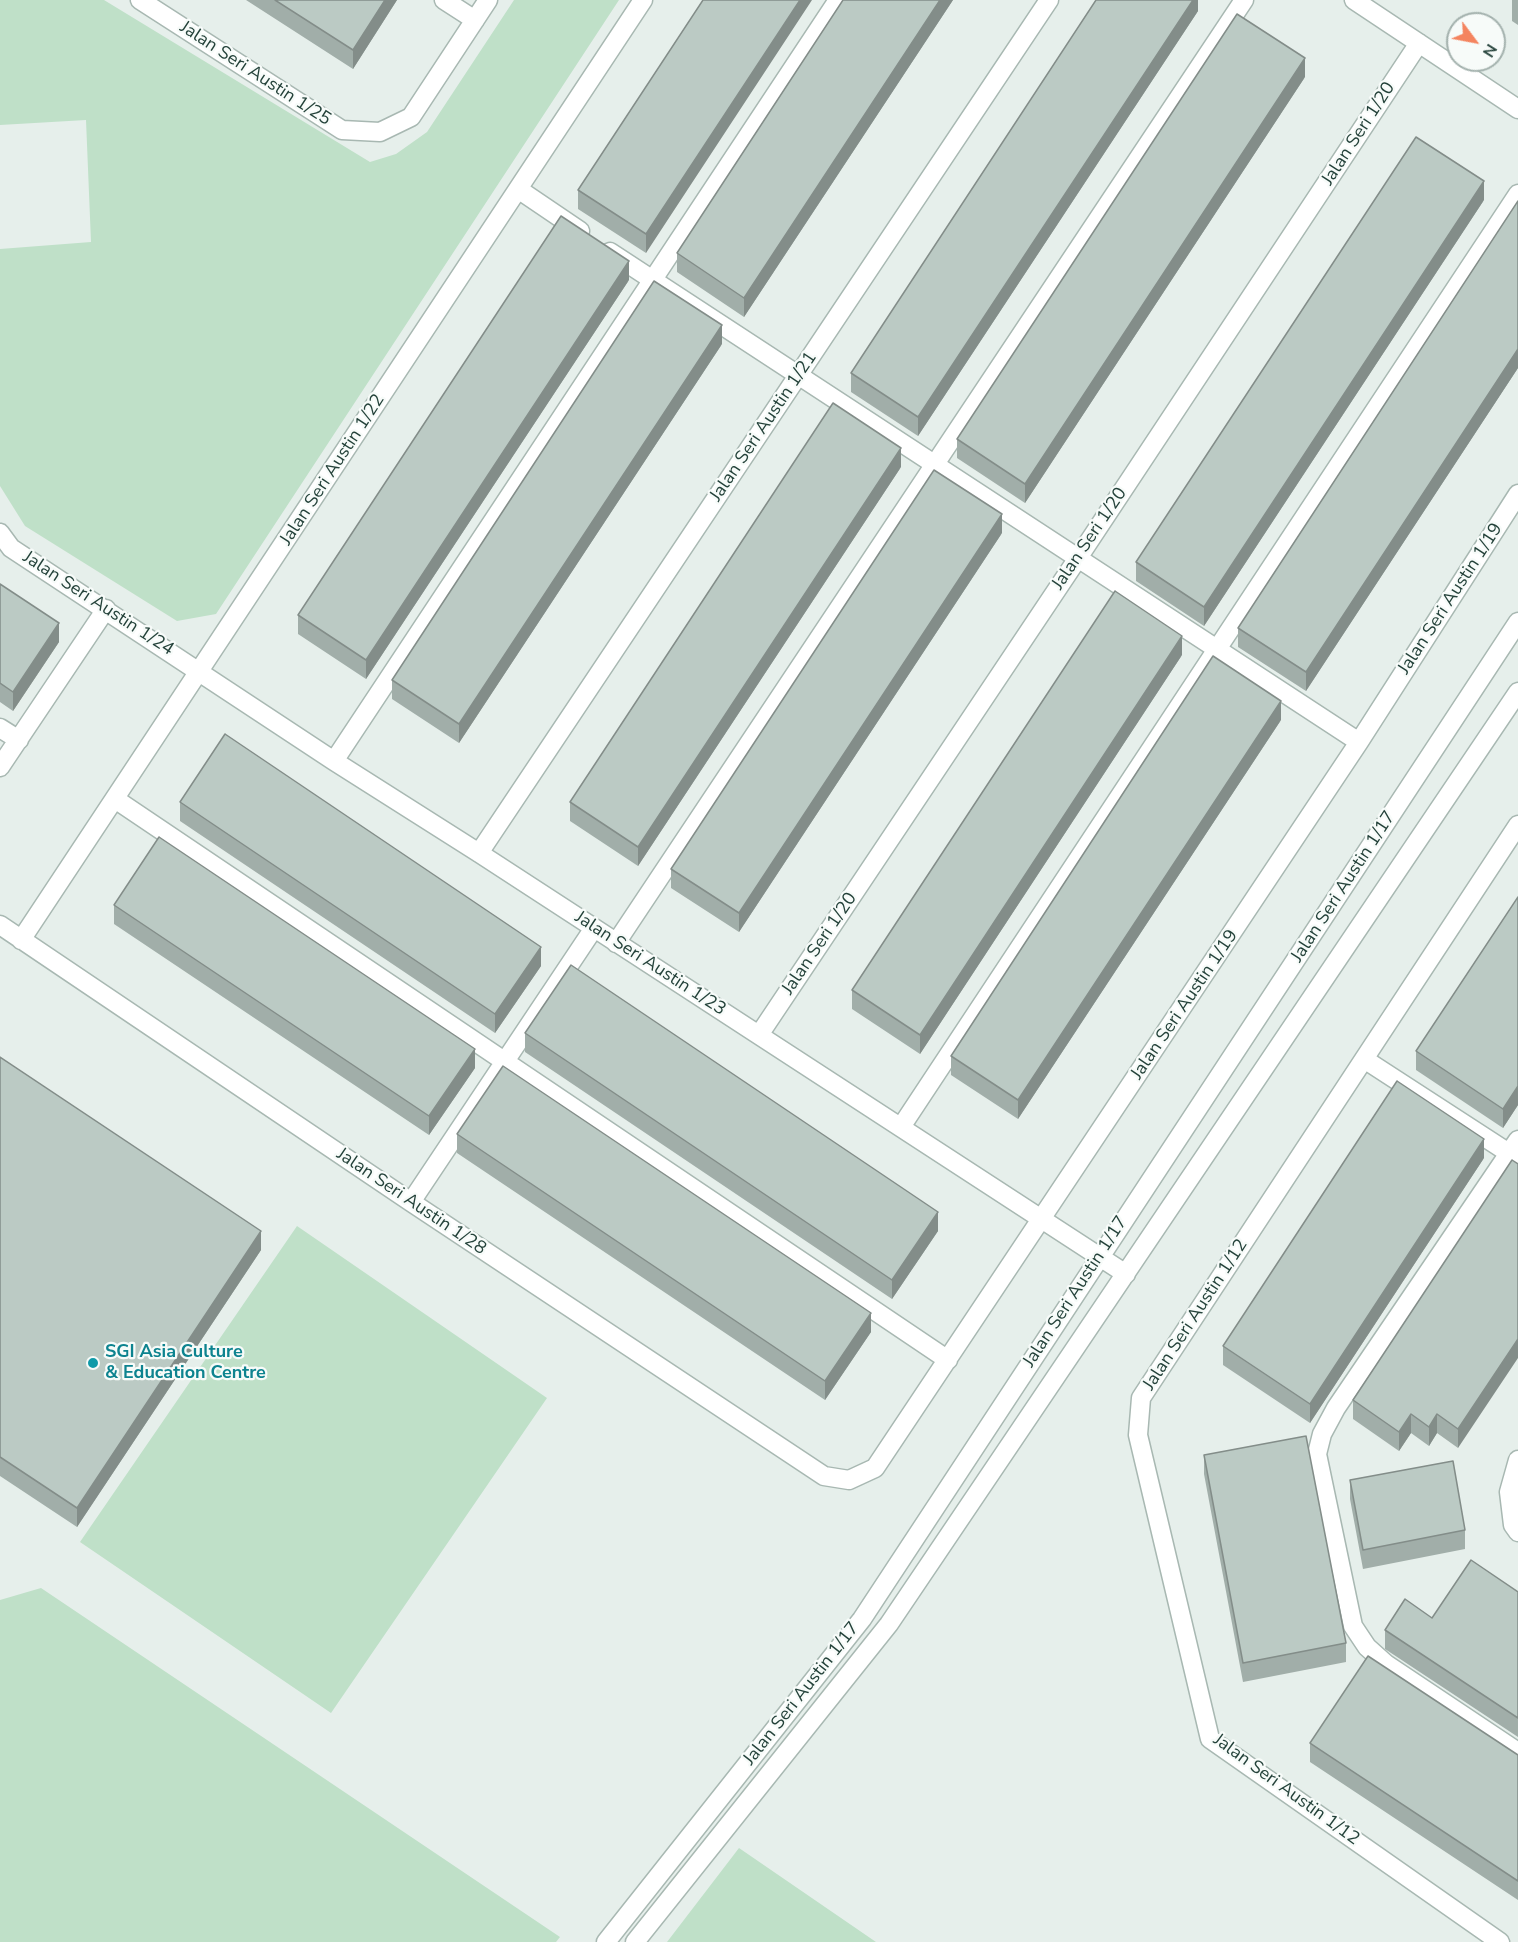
<!DOCTYPE html>
<style>
body{margin:0}
#map{position:relative;width:1518px;height:1942px;overflow:hidden;background:#e6efeb;font-family:"Nunito Sans",sans-serif}
canvas{display:block}
.north{position:absolute;left:1446px;top:12px;width:60px;height:60px;box-sizing:border-box;background:#f7fbf9;border:2px solid #a3b1ad;border-radius:50%;rotate:122deg;font-size:16px;font-weight:700;line-height:24px;text-align:center;color:#24423a}
.north::after{content:'';display:block;margin:auto;width:21px;height:27px;background:#f4845f;clip-path:polygon(50% 0,100% 100%,50% 72%,0 100%)}
</style>
<div id="map">
<canvas width="1518" height="1942"></canvas>
<div class="north">N</div>
</div>
<script>
const ctx = document.querySelector('canvas').getContext('2d');
ctx.lineJoin = 'round';
function fill(path, color) { ctx.fillStyle = color; ctx.fill(path, 'evenodd'); }
const toPath = rows => new Path2D(rows.map(r => 'M' + r).join(''));
function trace(path, color, width, dash) { ctx.strokeStyle = color; ctx.lineWidth = width; ctx.lineCap = dash ? 'butt' : 'round'; ctx.setLineDash(dash || []); ctx.stroke(path); }
function label(font, color, halo, rows, align = 'center') {
  ctx.font = font + ' "Nunito Sans",sans-serif'; ctx.lineWidth = 4.5; ctx.setLineDash([]); ctx.textBaseline = 'middle'; ctx.strokeStyle = halo; ctx.fillStyle = color; for (const [text, x, y, turn = 0] of rows) {
    ctx.save(); ctx.translate(x, y); ctx.rotate((+turn || 0) * Math.PI / 180); ctx.textAlign = isNaN(turn) ? turn : align; if (halo) ctx.strokeText(text, 0, 0); ctx.fillText(text, 0, 0); ctx.restore();
  }
}
const green = toPath([
 [0,0,104,0,370,162,396,154,427,132,514,0,619,0,216,614,177,621,25,526,0,486,0,249,91,242,86,120,0,125],
 [297,1226,547,1398,331,1713,80,1542],
 [41,1588,560,1937,556,1942,0,1942,0,1600],
 [739,1848,876,1942,667,1942]
]);
const minor = toPath([
 [140,0,342,130,380,132,411,117,488,0],
 [444,0,475,20],
 [1354,0,1518,109],
 [518,189,580,231],
 [610,252,1359,742],
 [0,533,11,548,334,761,479,853,1126,1274],
 [0,728,19,740],
 [334,761,838,0],
 [0,767,106,609],
 [115,799,948,1360],
 [479,853,1049,0],
 [0,925,411,1202,824,1476,849,1480,875,1468,1359,742,1518,494],
 [21,940,643,0],
 [616,943,1244,0],
 [759,1035,1078,558,1419,43],
 [1364,1059,1518,1159],
 [901,1127,1518,194],
 [1518,1140,1336,1408,1322,1434,1317,1454,1353,1626,1367,1647,1386,1664,1518,1752],
 [411,1202,594,928],
 [1518,1460,1509,1492,1513,1525,1518,1532],
 [606,1942,862,1619,1518,622],
 [635,1942,889,1624,1518,692],
 [1500,1942,1210,1739,1138,1435,1141,1398,1518,825]
]);
const wall = toPath([
 [246,0,397,0,353,69],
 [703,0,646,253,578,209,578,190],
 [843,0,953,0,744,317,677,272,677,253],
 [1198,0,1198,11,918,436,851,392,851,373],
 [1512,0,1518,0,1518,25,1512,21],
 [1305,77,1025,503,957,458,957,439],
 [1484,200,1204,626,1136,581,1136,562],
 [1518,201,1518,368,1306,691,1238,647,1238,628],
 [629,280,366,679,298,634,298,615],
 [722,344,459,743,392,699,392,680],
 [901,467,638,866,570,821,570,802],
 [1002,533,739,932,671,888,671,869],
 [0,584,59,642,13,711,0,702],
 [1182,655,920,1054,852,1009,852,990],
 [1281,720,1018,1119,951,1075,951,1056],
 [180,802,541,966,495,1033,180,821],
 [1518,897,1518,1105,1503,1128,1416,1070,1416,1051],
 [114,905,475,1068,429,1135,114,924],
 [525,1033,938,1231,892,1299,525,1052],
 [0,1057,261,1250,77,1527,0,1476],
 [457,1134,871,1332,825,1400,457,1153],
 [1484,1158,1310,1423,1223,1365,1223,1346],
 [1512,1160,1458,1448,1437,1433,1429,1446,1411,1433,1399,1451,1353,1419,1353,1400],
 [1204,1455,1346,1643,1346,1662,1243,1682,1204,1474],
 [1350,1480,1465,1530,1465,1549,1363,1569,1350,1499],
 [1518,1592,1518,1737,1385,1649,1385,1630,1432,1618],
 [1310,1743,1518,1755,1518,1900,1310,1762]
]);
const shadedWall = toPath([
 [385,0,397,0,353,69,353,50],
 [800,0,812,0,646,253,646,234],
 [940,0,953,0,744,317,744,298],
 [1193,0,1198,0,1198,11,918,436,918,417],
 [1305,58,1305,77,1025,503,1025,484],
 [1484,181,1484,200,1204,626,1204,607],
 [629,261,629,280,366,679,366,660],
 [722,325,722,344,459,743,459,724],
 [1518,349,1518,368,1306,691,1306,672],
 [901,448,901,467,638,866,638,847],
 [1002,514,1002,533,739,932,739,913],
 [59,623,59,642,13,711,13,692],
 [1182,636,1182,655,920,1054,920,1035],
 [1281,701,1281,720,1018,1119,1018,1100],
 [541,947,541,966,495,1033,495,1014],
 [475,1049,475,1068,429,1135,429,1116],
 [1518,1086,1518,1105,1503,1128,1503,1109],
 [1484,1139,1484,1158,1310,1423,1310,1404],
 [938,1212,938,1231,892,1299,892,1280],
 [261,1231,261,1250,77,1527,77,1508],
 [871,1313,871,1332,825,1400,825,1381],
 [1518,1339,1518,1358,1458,1448,1458,1429],
 [1411,1414,1411,1433,1399,1451,1399,1432],
 [1437,1414,1437,1433,1429,1446,1429,1427]
]);
const building = toPath([
 [275,0,385,0,353,50,275,0],
 [703,0,800,0,646,234,578,190,703,0],
 [843,0,940,0,744,298,677,253,843,0],
 [1096,0,1193,0,918,417,851,373,1096,0],
 [1237,14,1305,58,1025,484,957,439,1237,14],
 [1416,137,1484,181,1204,607,1136,562,1416,137],
 [1518,201,1518,349,1306,672,1238,628,1518,201],
 [561,216,629,261,366,660,298,615,561,216],
 [654,281,722,325,459,724,392,680,654,281],
 [833,403,901,448,638,847,570,802,833,403],
 [934,470,1002,514,739,913,671,869,934,470],
 [0,584,59,623,13,692,0,683,0,584],
 [1115,591,1182,636,920,1035,852,990,1115,591],
 [1213,656,1281,701,1018,1100,951,1056,1213,656],
 [225,734,541,947,495,1014,180,802,225,734],
 [159,837,475,1049,429,1116,114,905,159,837],
 [1518,897,1518,1086,1503,1109,1416,1051,1518,897],
 [571,965,938,1212,892,1280,525,1033,571,965],
 [0,1057,261,1231,77,1508,0,1457,0,1057],
 [503,1066,871,1313,825,1381,457,1134,503,1066],
 [1397,1081,1484,1139,1310,1404,1223,1346,1397,1081],
 [1512,1160,1518,1164,1518,1339,1458,1429,1437,1414,1429,1427,1411,1414,1399,1432,1353,1400,1512,1160],
 [1306,1436,1346,1643,1243,1663,1204,1455,1306,1436],
 [1453,1461,1465,1530,1363,1550,1350,1480,1453,1461],
 [1471,1560,1518,1592,1518,1718,1385,1630,1405,1599,1432,1618,1471,1560],
 [1368,1656,1518,1755,1518,1881,1310,1743,1368,1656]
]);
const markers = [
 [93,1363,6,"#0f9aa8"]
];
const streetNames = [
 ["Jalan Seri Austin 1/25",255,74,33],
 ["Jalan Seri 1/20",1359,134,-57],
 ["Jalan Seri Austin 1/21",764,427,-56],
 ["Jalan Seri Austin 1/22",333,470,-57],
 ["Jalan Seri 1/20",1090,539,-56],
 ["Jalan Seri Austin 1/19",1451,599,-57],
 ["Jalan Seri Austin 1/24",98,604,33],
 ["Jalan Seri Austin 1/17",1344,887,-57],
 ["Jalan Seri 1/20",820,944,-56],
 ["Jalan Seri Austin 1/23",650,964,33],
 ["Jalan Seri Austin 1/19",1185,1005,-56],
 ["Jalan Seri Austin 1/28",411,1202,34],
 ["Jalan Seri Austin 1/17",1076,1292,-57],
 ["Jalan Seri Austin 1/12",1196,1315,-57],
 ["Jalan Seri Austin 1/17",802,1694,-52],
 ["Jalan Seri Austin 1/12",1286,1790,36]
];
const cultureNames = [
 ["SGI Asia Culture",105,1353],
 ["& Education Centre",105,1374]
];
fill(green, '#bfe0c8');
trace(minor, '#a8b8b2', 21);
trace(minor, '#fff', 18);
fill(wall, '#a1aea9');
fill(shadedWall, '#838d89');
fill(building, '#bbcac4');
trace(building, '#838d89', 1.5);
for (const [x, y, r, color] of markers) { const dot = new Path2D(); dot.arc(x, y, r, 0, 2 * Math.PI); ctx.fillStyle = color; ctx.fill(dot); trace(dot, '#f7fbf9', 2); }
label('18px', '#24423a', '#f7fbf9', streetNames);
label('bold 18px', '#0d838f', '#f7fbf9', cultureNames, 'left');
</script>
